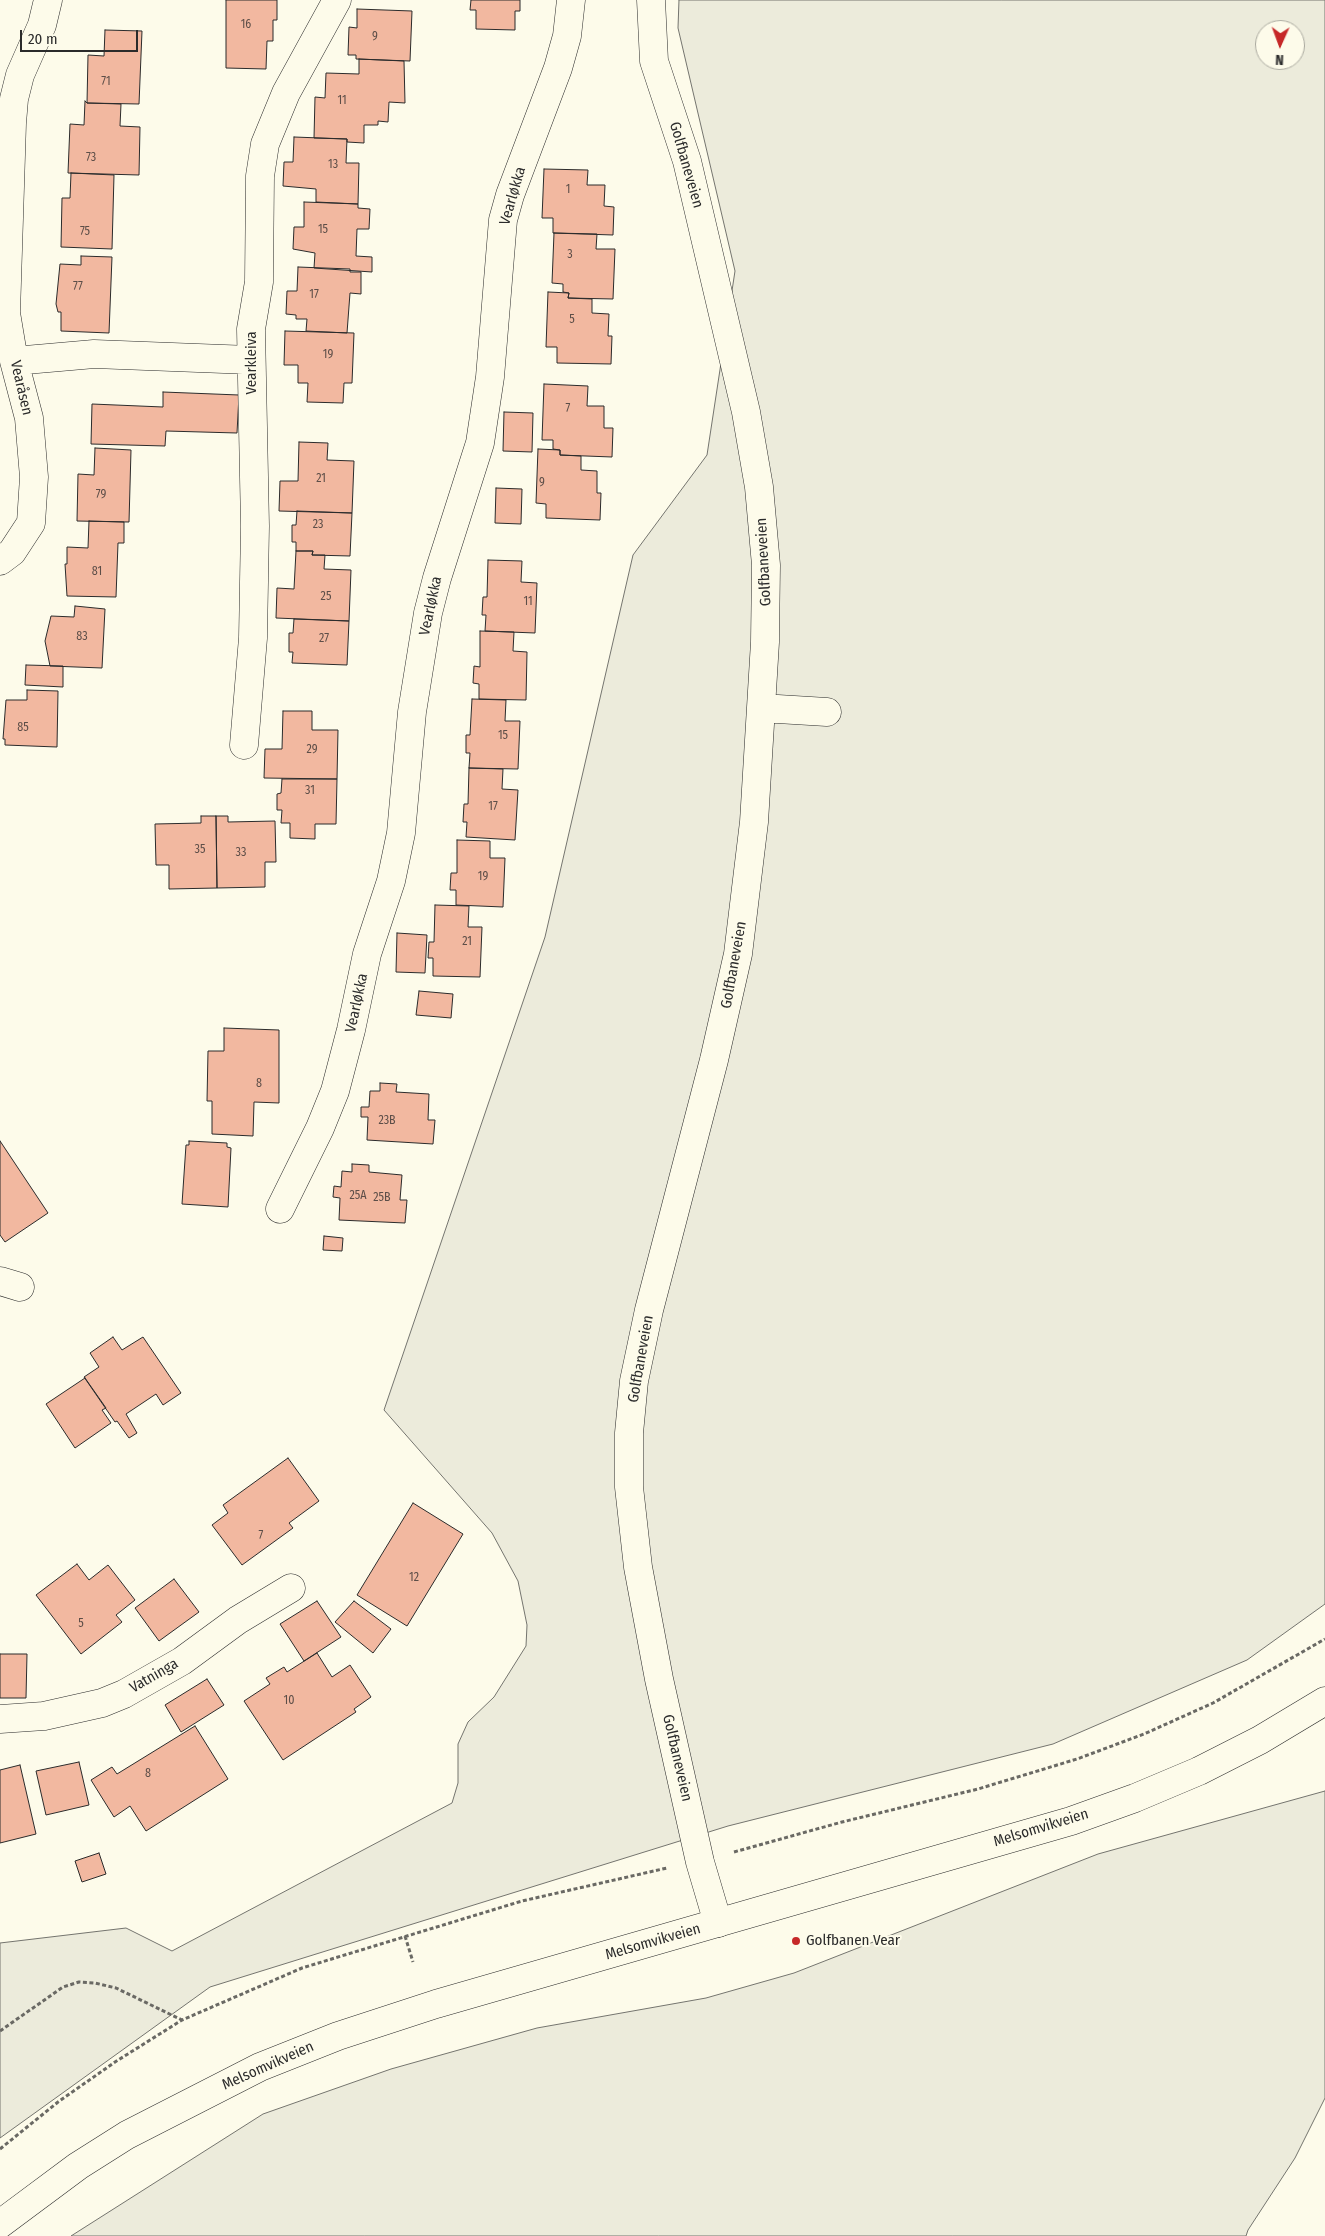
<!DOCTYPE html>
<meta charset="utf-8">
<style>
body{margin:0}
#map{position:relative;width:1325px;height:2236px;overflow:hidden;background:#fdfbea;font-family:"Fira Sans Condensed",sans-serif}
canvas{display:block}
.north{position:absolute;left:1255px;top:20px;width:50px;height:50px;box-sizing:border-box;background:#fdfbea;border:1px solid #a9a89e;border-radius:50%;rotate:182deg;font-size:14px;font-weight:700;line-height:20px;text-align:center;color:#2b2b2b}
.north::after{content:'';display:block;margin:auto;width:18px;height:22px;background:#c62828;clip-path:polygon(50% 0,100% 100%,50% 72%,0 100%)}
.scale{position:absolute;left:20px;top:30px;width:118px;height:22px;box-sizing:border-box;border:2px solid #2b2b2b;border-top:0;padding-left:6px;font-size:15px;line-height:18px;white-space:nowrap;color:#2b2b2b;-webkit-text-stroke:4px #fdfbea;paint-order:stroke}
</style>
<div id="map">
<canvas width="1325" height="2236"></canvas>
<div class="north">N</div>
<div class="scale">20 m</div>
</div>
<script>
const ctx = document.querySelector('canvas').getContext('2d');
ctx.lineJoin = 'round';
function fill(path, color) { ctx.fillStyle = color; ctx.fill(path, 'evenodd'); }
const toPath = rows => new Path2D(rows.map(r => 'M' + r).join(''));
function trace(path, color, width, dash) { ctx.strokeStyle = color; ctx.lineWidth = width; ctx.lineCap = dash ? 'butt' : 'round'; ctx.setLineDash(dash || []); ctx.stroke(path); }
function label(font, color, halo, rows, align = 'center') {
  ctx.font = font + ' "Fira Sans Condensed",sans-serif'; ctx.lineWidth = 4; ctx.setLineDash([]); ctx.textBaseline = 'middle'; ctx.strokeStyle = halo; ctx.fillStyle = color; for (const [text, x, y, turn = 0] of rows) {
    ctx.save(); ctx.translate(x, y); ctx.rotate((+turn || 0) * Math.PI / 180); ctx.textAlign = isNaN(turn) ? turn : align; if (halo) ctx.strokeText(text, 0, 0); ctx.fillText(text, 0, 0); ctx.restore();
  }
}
const green = toPath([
 [679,0,1325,0,1325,1604,1247,1660,1053,1744,728,1826,210,1987,0,2138,0,1943,126,1928,172,1951,452,1803,458,1783,458,1744,468,1722,494,1697,526,1646,527,1625,518,1581,492,1533,384,1410,545,937,633,555,707,455,735,271,678,28,679,0],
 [1265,30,1295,30,1295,60,1265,60,1265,30],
 [1325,1791,1325,2098,1295,2158,1248,2230,1246,2236,71,2236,263,2114,391,2069,537,2028,706,1998,794,1973,1098,1854,1325,1791]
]);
const building = toPath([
 [226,0,277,0,277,20,273,20,273,41,267,41,266,69,226,68,226,0],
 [471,0,520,0,520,11,515,11,515,30,476,29,476,10,470,10,471,0],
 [357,9,412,11,410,61,356,59,356,55,348,55,349,27,357,28,357,9],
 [105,30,142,31,139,104,87,103,88,55,104,56,105,30],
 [359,59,404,61,405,103,389,102,388,122,378,121,378,125,364,125,364,143,347,142,347,139,314,138,315,97,325,98,326,73,359,74,359,59],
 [85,101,87,103,121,104,120,126,140,127,139,175,68,173,70,124,84,125,85,101],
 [294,137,347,139,346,163,359,163,358,204,316,202,316,189,283,186,284,162,293,162,294,137],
 [544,169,588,170,587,185,605,185,604,206,614,207,613,235,553,233,553,218,542,218,544,169],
 [71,173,114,175,112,249,61,247,62,198,70,198,71,173],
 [304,202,358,204,358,208,370,209,369,229,357,229,356,256,372,257,372,272,314,268,315,253,293,249,294,227,304,227,304,202],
 [554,233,597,234,596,249,615,249,613,299,568,298,569,293,563,292,563,284,552,283,554,233],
 [81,256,112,257,109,333,61,331,61,312,58,312,56,304,60,264,81,265,81,256],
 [298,267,350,269,350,272,361,272,361,294,350,293,347,333,306,331,307,319,296,319,296,315,286,314,287,291,297,291,298,267],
 [548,292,569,293,568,298,592,299,592,313,609,314,608,336,612,336,611,364,557,363,557,347,546,347,548,292],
 [285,331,354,333,352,383,344,383,343,403,307,402,308,383,298,383,298,365,284,365,285,331],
 [544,384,588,386,587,406,604,406,604,428,613,428,612,457,560,455,560,450,553,449,553,440,542,440,544,384],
 [163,392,239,395,237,433,166,431,165,446,91,444,92,404,163,407,163,392],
 [504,412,533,413,532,452,503,451,504,412],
 [299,442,328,443,327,460,354,461,352,513,279,511,280,481,298,481,299,442],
 [95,448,131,450,129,522,77,521,78,474,94,475,95,448],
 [538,449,560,450,560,455,581,456,581,470,597,471,597,493,601,493,600,520,546,518,546,504,536,503,538,449],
 [496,488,522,489,521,524,495,523,496,488],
 [297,511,352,513,350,556,312,555,313,551,296,551,296,542,292,542,292,525,296,525,297,511],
 [89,521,124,522,124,543,118,543,116,597,67,596,65,564,67,564,67,547,88,548,89,521],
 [296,551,313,551,312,555,325,555,324,569,351,570,349,621,276,618,277,588,294,589,296,551],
 [488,560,522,561,521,582,537,583,535,633,485,631,486,615,482,615,483,597,487,597,488,560],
 [75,606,105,609,102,668,50,666,45,641,51,616,74,617,75,606],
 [294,619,349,621,347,665,292,663,293,652,289,652,289,633,293,633,294,619],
 [480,631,514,632,513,651,527,652,526,700,479,699,479,684,473,683,474,666,480,667,480,631],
 [26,665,63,666,63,687,25,685,26,665],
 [27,690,58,691,57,747,5,745,5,739,3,739,6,700,27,700,27,690],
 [472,699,506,700,505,721,520,721,518,769,469,768,470,753,466,753,466,735,470,735,472,699],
 [283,711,312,711,312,730,338,730,337,779,264,778,265,749,282,749,283,711],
 [469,768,503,769,502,789,518,790,515,840,466,837,467,822,463,822,464,804,468,804,469,768],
 [282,779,337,779,336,824,315,824,315,839,290,838,290,823,281,823,282,810,277,810,277,794,281,793,282,779],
 [201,816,216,816,217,888,169,889,169,865,156,865,155,824,201,823,201,816],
 [216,816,228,816,228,822,275,821,276,862,265,862,265,887,217,888,216,816],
 [457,840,490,841,490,858,505,858,503,907,456,905,456,890,450,890,451,873,457,873,457,840],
 [435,905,469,906,468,927,482,927,480,977,433,976,433,958,428,958,429,942,434,942,435,905],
 [397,933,427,935,425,973,396,972,397,933],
 [419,991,453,994,451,1018,416,1015,419,991],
 [224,1028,279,1030,279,1103,254,1102,253,1136,212,1134,212,1101,207,1101,208,1051,224,1051,224,1028],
 [380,1083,397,1084,396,1092,429,1094,428,1120,435,1120,433,1144,367,1140,368,1117,361,1117,361,1107,369,1107,370,1091,380,1091,380,1083],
 [0,1141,48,1213,5,1242,0,1235,0,1141],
 [189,1141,227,1143,227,1147,231,1148,228,1207,182,1204,186,1145,189,1145,189,1141],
 [352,1164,369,1165,369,1172,402,1175,400,1200,407,1200,405,1223,339,1220,340,1198,333,1197,334,1186,341,1187,342,1171,352,1172,352,1164],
 [324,1236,343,1238,342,1251,323,1250,324,1236],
 [113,1337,122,1350,143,1337,181,1393,163,1405,156,1394,126,1414,137,1433,129,1438,117,1421,115,1422,84,1377,99,1367,90,1353,113,1337],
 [85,1378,106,1408,102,1410,111,1423,75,1448,46,1404,85,1378],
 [288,1458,319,1501,289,1523,293,1528,242,1565,212,1525,228,1513,223,1505,288,1458],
 [413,1503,463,1534,407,1626,357,1595,413,1503],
 [77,1564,89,1580,108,1565,135,1600,116,1615,122,1622,81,1654,36,1595,77,1564],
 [174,1579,199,1612,159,1641,135,1608,174,1579],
 [317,1601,341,1637,304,1661,280,1624,317,1601],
 [354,1601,391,1629,373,1653,335,1622,354,1601],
 [317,1653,332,1677,350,1665,371,1697,354,1709,356,1712,283,1760,244,1701,270,1684,266,1678,284,1667,287,1672,317,1653],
 [0,1654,27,1654,26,1698,0,1698,0,1654],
 [207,1679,224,1705,181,1732,165,1705,207,1679],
 [195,1726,228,1779,146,1831,130,1806,114,1817,91,1780,112,1767,117,1774,195,1726],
 [79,1762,89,1805,46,1815,36,1771,79,1762],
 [20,1765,36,1834,0,1843,0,1770,20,1765],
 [99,1853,106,1874,82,1882,75,1861,99,1853]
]);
const path = toPath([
 [734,1852,842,1822,978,1789,1077,1759,1144,1734,1213,1703,1325,1639],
 [405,1936,413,1962],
 [0,2031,63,1987,79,1982,95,1983,116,1988,182,2020],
 [0,2149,58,2102,115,2062,182,2020,302,1968,522,1901,667,1868]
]);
const street = toPath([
 [651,0,654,61,687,161,746,412,759,487,766,565,765,642,754,822,738,954,714,1060,649,1310,634,1381,629,1433,629,1487,638,1567,659,1679,700,1862,718,1923],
 [14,361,94,354,250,360],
 [0,561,12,552,31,523,34,477,29,418,14,361,6,313,12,123,14,99,20,75,42,25,48,0],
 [761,708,827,712],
 [244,745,253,638,255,526,251,329,259,282,260,176,265,144,286,93,337,0],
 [280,1209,320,1128,335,1091,351,1030,367,954,391,881,401,833,412,712,428,613,437,578,480,443,490,377,503,220,510,195,558,68,567,36,571,0],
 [0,1281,20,1287],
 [0,1719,44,1716,102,1703,124,1694,182,1661,238,1620,291,1588]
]);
const primary = toPath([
 [0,2224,78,2166,127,2135,260,2067,338,2036,436,2004,1071,1821,1135,1798,1199,1771,1260,1740,1325,1701]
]);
const markers = [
 [796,1941,5,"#c62828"]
];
const numberNames = [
 ["16",246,25],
 ["9",375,37],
 ["71",106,82],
 ["11",342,101],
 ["73",91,158],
 ["13",333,165],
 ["1",568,190],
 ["15",323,230],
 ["75",85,232],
 ["3",570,255],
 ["77",78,287],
 ["17",314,295],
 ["5",572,320],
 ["19",328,355],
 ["7",568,409],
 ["21",321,479],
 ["9",542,483],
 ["79",101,495],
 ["23",318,525],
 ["81",97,572],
 ["25",326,597],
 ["11",528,602],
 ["83",82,637],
 ["27",324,639],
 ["85",23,728],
 ["15",503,736],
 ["29",312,750],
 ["31",310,791],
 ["17",493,807],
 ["35",200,850],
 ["33",241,853],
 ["19",483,877],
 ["21",467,942],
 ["8",259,1084],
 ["23B",387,1121],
 ["25A",358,1196],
 ["25B",382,1198],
 ["7",261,1536],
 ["12",414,1578],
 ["5",81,1624],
 ["10",289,1701],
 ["8",148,1774]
];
const streetNames = [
 ["Golfbaneveien",686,165,74],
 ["Vearløkka",513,196,-74],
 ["Vearkleiva",252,363,-90],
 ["Vearåsen",21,388,77],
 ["Golfbaneveien",764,562,-93],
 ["Vearløkka",431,606,-78],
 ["Golfbaneveien",734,965,-80],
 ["Vearløkka",357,1003,-78],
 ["Golfbaneveien",641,1359,-80],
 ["Vatninga",154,1676,-30],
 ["Golfbaneveien",677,1758,77],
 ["Melsomvikveien",1041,1828,-17],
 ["Melsomvikveien",653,1942,-16],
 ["Melsomvikveien",268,2066,-24]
];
const poiNames = [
 ["Golfbanen Vear",806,1941]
];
fill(green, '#ecebdb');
trace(green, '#74746e', 1);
fill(building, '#f2b8a0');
trace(building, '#2b2b2b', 1);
trace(street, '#2b2b2b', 29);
trace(primary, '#2b2b2b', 29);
trace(path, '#6a6964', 3, [4, 2.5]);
trace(street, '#fdfbea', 28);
trace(primary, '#fdfbea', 28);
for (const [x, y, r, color] of markers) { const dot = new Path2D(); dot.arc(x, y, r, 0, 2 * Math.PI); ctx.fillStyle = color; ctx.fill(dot); trace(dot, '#fdfbea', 2); }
label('12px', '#5d4e48', null, numberNames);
label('15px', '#2b2b2b', '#fdfbea', streetNames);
label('15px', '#2b2b2b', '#fdfbea', poiNames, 'left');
</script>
